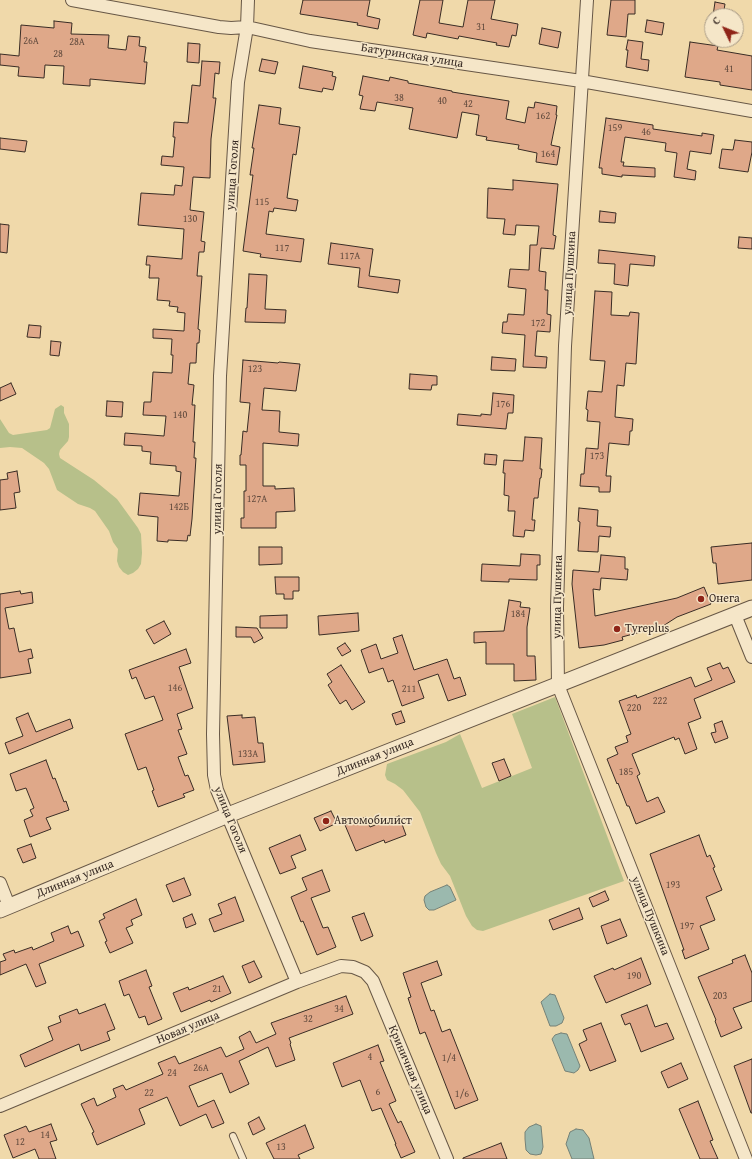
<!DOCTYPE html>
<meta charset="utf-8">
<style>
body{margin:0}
#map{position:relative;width:752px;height:1159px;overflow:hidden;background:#f0d9aa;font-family:"Gentium Book Plus",serif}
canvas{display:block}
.north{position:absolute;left:704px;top:8px;width:40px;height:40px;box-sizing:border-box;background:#f5e6c8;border:1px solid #aa9c87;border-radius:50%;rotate:313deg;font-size:11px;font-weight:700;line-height:16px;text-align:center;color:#392c25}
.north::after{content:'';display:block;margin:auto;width:14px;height:18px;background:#8f2418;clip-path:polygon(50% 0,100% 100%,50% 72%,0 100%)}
</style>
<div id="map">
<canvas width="752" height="1159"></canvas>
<div class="north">С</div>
</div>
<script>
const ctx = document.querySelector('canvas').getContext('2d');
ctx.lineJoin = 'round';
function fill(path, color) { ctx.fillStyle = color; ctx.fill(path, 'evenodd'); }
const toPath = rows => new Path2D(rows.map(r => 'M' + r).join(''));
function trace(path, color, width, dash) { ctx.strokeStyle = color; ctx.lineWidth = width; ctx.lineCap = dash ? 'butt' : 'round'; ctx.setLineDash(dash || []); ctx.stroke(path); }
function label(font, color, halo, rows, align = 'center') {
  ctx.font = font + ' "Gentium Book Plus",serif'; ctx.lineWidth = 3; ctx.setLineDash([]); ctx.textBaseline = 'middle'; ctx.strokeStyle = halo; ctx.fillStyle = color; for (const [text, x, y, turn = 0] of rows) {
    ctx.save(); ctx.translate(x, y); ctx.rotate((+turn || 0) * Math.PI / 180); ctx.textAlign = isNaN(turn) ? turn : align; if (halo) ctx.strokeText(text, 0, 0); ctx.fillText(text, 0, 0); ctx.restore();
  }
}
const green = toPath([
 [61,405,64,407,64,413,69,424,69,437,68,441,60,450,59,454,60,458,94,480,117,499,138,528,141,534,142,553,141,564,138,569,133,573,128,575,123,572,119,567,117,561,118,549,113,542,109,531,95,511,90,508,78,504,57,490,49,469,44,463,22,448,10,447,0,448,0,419,9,433,13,435,47,430,50,428,55,409],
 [555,697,624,881,517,919,483,931,477,930,472,926,466,916,450,876,441,864,436,853,420,812,403,790,395,784,387,780,385,775,387,764,446,742,460,734,482,788,532,768,512,714]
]);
const water = toPath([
 [447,885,450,887,456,900,434,910,429,910,426,907,424,900,425,896,430,892,447,885],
 [550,994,555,995,564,1018,562,1023,556,1026,550,1026,541,1002,550,994],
 [561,1033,567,1034,580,1066,578,1070,574,1073,565,1071,552,1039,555,1035,561,1033],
 [536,1124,541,1126,543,1147,541,1154,536,1155,530,1154,526,1150,525,1139,525,1132,529,1127,536,1124],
 [576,1129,583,1130,589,1138,594,1159,572,1159,566,1144,570,1132,576,1129]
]);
const building = toPath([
 [303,0,370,0,367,16,380,19,378,29,357,25,358,23,300,14,303,0],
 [420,0,443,0,439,23,463,27,468,0,495,0,491,19,518,24,516,36,512,35,509,47,496,45,497,43,459,36,458,39,427,33,426,38,413,35,420,0],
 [611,0,635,0,635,14,628,14,626,37,607,35,611,0],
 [715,2,725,4,723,16,713,16,715,2],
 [647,20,664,23,662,35,645,32,647,20],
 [54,21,72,23,71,34,109,35,108,48,126,50,128,36,140,37,139,46,146,47,144,62,147,62,145,84,90,79,90,86,63,84,64,66,45,65,44,78,18,76,19,67,0,65,0,54,19,56,21,25,54,28,54,21],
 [542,28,561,32,558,48,539,44,542,28],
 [628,40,643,42,641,59,649,60,648,71,626,67,628,50,626,50,628,40],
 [690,42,718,46,717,50,752,56,752,90,720,85,720,82,685,77,690,42],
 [188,43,200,44,199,63,187,62,188,43],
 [262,59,278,62,275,74,259,71,262,59],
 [202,61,220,62,219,74,215,73,213,98,216,98,211,139,210,178,193,177,190,210,204,212,201,241,205,242,204,252,199,252,197,276,202,276,198,329,200,330,199,343,197,343,196,363,190,363,188,384,194,385,192,405,195,405,193,442,195,442,194,458,196,458,192,519,190,536,188,535,187,541,168,540,168,542,157,541,158,517,138,515,140,493,179,496,181,472,176,471,176,466,150,464,151,452,142,451,142,446,124,445,125,433,164,436,166,416,143,415,144,402,151,402,153,372,172,373,173,355,171,355,172,339,153,338,153,329,184,331,185,313,177,312,178,307,169,306,170,301,157,300,159,278,149,278,150,265,146,265,147,256,182,259,184,229,138,225,141,193,174,195,175,185,182,186,184,167,161,165,162,156,173,157,175,137,173,137,174,122,188,123,192,85,200,86,202,61],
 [303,66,333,72,332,76,336,77,333,90,323,88,322,92,299,88,303,66],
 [363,76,389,81,390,77,408,81,408,83,452,91,452,92,509,101,506,119,525,123,528,107,534,108,535,102,557,106,556,115,557,115,551,145,560,147,557,165,536,162,537,153,518,149,519,145,486,140,487,137,476,135,479,115,462,112,457,138,409,129,413,108,377,102,375,111,360,109,363,96,359,95,363,76],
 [259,105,281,108,279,124,300,127,296,155,293,154,287,198,298,200,296,211,274,208,273,212,269,211,266,234,304,239,301,262,260,257,261,254,243,251,253,175,250,175,254,148,252,148,259,105],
 [606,118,653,125,653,129,702,136,702,133,714,135,711,154,690,151,687,169,696,171,695,180,674,177,677,153,665,151,666,143,625,137,621,162,624,162,623,166,655,168,655,177,622,175,622,177,602,174,602,168,599,168,606,118],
 [0,138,27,141,25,152,0,149,0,138],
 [735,140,752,142,752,152,748,172,719,168,722,149,733,150,735,140],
 [513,180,558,184,553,235,556,236,554,249,541,248,539,271,546,272,545,290,548,290,547,314,551,315,550,332,537,331,535,356,547,357,546,368,523,367,525,335,502,333,503,322,507,322,508,314,524,315,526,289,508,287,510,269,529,270,530,245,537,245,539,226,516,225,515,235,503,234,505,219,487,218,488,188,513,190,513,180],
 [600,211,616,213,615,223,599,222,600,211],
 [0,224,9,225,7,253,0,252,0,224],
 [739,237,752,238,752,249,738,248,739,237],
 [331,243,373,249,369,276,400,280,398,293,358,287,360,268,328,264,331,243],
 [599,250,655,256,654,266,630,264,628,286,614,284,615,264,598,263,599,250],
 [249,274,267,275,265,309,286,310,285,323,245,322,246,308,247,308,249,274],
 [595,291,612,292,611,315,629,316,630,312,639,313,636,364,626,363,624,386,617,385,615,417,633,419,632,431,630,431,629,445,609,443,606,476,611,476,610,492,599,492,599,487,580,486,581,474,584,474,586,448,598,449,600,422,587,421,588,410,586,409,588,391,602,392,605,361,590,360,595,291],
 [29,325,41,326,40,338,27,337,29,325],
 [51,341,61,342,59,356,50,355,51,341],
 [492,357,516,359,515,371,491,370,492,357],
 [243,360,278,363,279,362,300,364,296,391,264,388,262,410,280,411,279,432,299,434,298,446,263,443,263,486,275,486,275,489,294,488,295,511,276,512,276,528,241,528,241,518,244,518,244,491,246,491,246,465,240,465,240,455,241,455,243,431,247,432,250,403,240,402,243,360],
 [410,374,437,376,437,385,432,385,431,390,409,389,410,374],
 [11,383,16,394,0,401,0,388,11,383],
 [493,393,514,395,513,413,508,413,506,429,457,425,458,414,481,416,481,414,491,415,493,393],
 [107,401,123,402,122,417,106,416,107,401],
 [525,437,542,438,540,469,542,469,541,478,540,478,538,498,534,498,532,520,535,520,534,531,525,530,524,537,513,536,515,511,508,511,509,496,504,495,505,473,503,473,504,460,523,461,525,437],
 [485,454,497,455,496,465,484,464,485,454],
 [17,471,20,492,14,493,16,508,0,510,0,480,8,479,7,473,17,471],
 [579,508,598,510,597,526,611,527,610,537,599,536,598,552,578,551,580,522,578,521,579,508],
 [752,543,752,580,718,584,716,563,713,563,711,547,752,543],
 [259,547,282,547,282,564,259,565,259,547],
 [521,554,540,555,540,565,537,565,537,580,509,579,509,582,481,581,482,564,520,566,521,554],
 [601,555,625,557,625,569,628,569,627,580,601,578,600,590,593,589,595,616,677,598,704,587,711,604,677,617,663,626,622,637,623,640,604,645,579,648,572,584,573,570,599,572,601,555],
 [275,577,299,577,299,591,293,591,293,599,284,599,284,594,276,594,275,577],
 [20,591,21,594,32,592,33,603,5,608,9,629,14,628,19,652,31,649,33,658,28,659,31,673,0,678,0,594,20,591],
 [509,600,521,602,520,607,530,608,527,627,527,656,535,656,536,680,514,681,514,664,486,664,486,642,474,643,474,632,504,631,509,600],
 [358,613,359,631,319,635,318,616,358,613],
 [287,615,287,628,260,628,260,616,287,615],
 [164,621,171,634,154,644,146,630,164,621],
 [236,627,257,628,263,638,254,643,251,637,236,637,236,627],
 [402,635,414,670,447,659,454,679,460,677,466,695,448,701,438,674,418,681,424,698,402,706,393,680,388,682,383,668,369,673,361,650,376,644,381,659,398,653,393,638,402,635],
 [345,643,351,651,342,656,337,648,345,643],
 [186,649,191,663,179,667,193,708,177,714,182,729,178,730,187,754,178,757,185,776,188,775,194,790,183,794,185,797,158,807,152,791,154,790,146,767,138,770,125,734,163,720,154,696,145,699,136,677,132,679,129,670,186,649],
 [720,663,723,669,728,667,735,682,694,699,701,718,688,723,697,749,685,754,679,738,675,740,674,737,632,754,640,774,637,776,647,802,658,797,665,812,636,824,629,806,627,806,618,783,617,784,607,759,618,754,615,747,628,742,626,736,631,734,619,701,636,695,637,698,691,677,695,687,712,680,707,668,720,663],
 [341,665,365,702,352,710,346,700,340,704,328,685,332,682,327,674,341,665],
 [401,711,405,722,396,725,392,714,401,711],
 [28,713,36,732,70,719,73,728,9,754,5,743,23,736,16,718,28,713],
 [242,715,242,718,255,717,258,743,263,743,265,762,233,765,227,716,242,715],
 [722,721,728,738,715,743,711,733,716,732,714,724,722,721],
 [504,759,511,776,499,781,492,763,504,759],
 [46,760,53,779,55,778,64,802,66,801,69,810,46,818,51,829,30,837,24,820,33,816,30,810,34,808,26,788,16,791,10,774,46,760],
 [331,811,337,823,320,831,314,818,331,811],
 [399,816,406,835,385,843,384,840,356,851,345,825,366,817,370,827,399,816],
 [300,835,306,850,291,856,296,868,280,874,269,848,300,835],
 [699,835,707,857,710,855,715,867,713,868,722,890,706,897,715,920,700,926,709,949,685,959,682,950,684,950,650,854,699,835],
 [31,844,36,858,23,863,17,849,31,844],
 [322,870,330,891,311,898,323,928,328,927,336,947,317,955,303,921,301,922,291,897,307,890,302,878,322,870],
 [184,878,191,895,173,902,166,885,184,878],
 [605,891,609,900,593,907,589,898,605,891],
 [235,897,244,921,214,932,209,919,222,914,218,904,235,897],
 [136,899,142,915,131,920,133,925,126,928,133,943,110,953,105,942,107,941,99,921,105,918,103,914,136,899],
 [579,908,583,919,553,930,549,920,579,908],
 [364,913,373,936,361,941,352,917,364,913],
 [192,914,196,924,186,928,183,918,192,914],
 [620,919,627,936,607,944,601,926,620,919],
 [68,926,71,934,78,931,84,946,39,964,46,983,36,987,26,964,0,975,0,962,6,960,3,954,14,950,15,953,32,947,33,950,54,941,51,933,68,926],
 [745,955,752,973,752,1001,733,1008,742,1028,721,1037,715,1021,716,1020,698,977,733,963,732,960,745,955],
 [641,958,651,984,606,1003,594,976,613,968,614,970,641,958],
 [254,961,262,977,249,983,242,966,254,961],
 [437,961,442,975,421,983,431,1011,434,1010,442,1032,450,1029,478,1100,455,1109,425,1032,420,1034,408,998,411,997,403,973,437,961],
 [146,970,152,986,149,987,162,1019,148,1025,145,1016,139,1018,129,994,124,996,119,981,146,970],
 [223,976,231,993,211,1002,210,1000,181,1012,173,993,188,987,189,990,223,976],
 [346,996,353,1014,289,1038,291,1043,290,1044,295,1060,276,1067,268,1047,239,1061,249,1084,230,1093,222,1073,189,1086,198,1107,214,1100,224,1123,212,1128,206,1114,180,1126,167,1097,139,1109,145,1124,97,1145,92,1133,94,1132,81,1104,94,1098,97,1106,116,1097,113,1089,123,1085,126,1090,163,1074,158,1063,175,1056,179,1064,221,1047,226,1057,244,1049,239,1037,250,1031,256,1043,276,1034,271,1023,346,996],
 [105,1004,115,1029,107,1032,110,1040,81,1051,79,1044,25,1067,20,1055,53,1040,48,1027,61,1022,59,1016,77,1009,79,1014,105,1004],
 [647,1005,655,1027,667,1023,674,1039,641,1052,630,1023,625,1025,621,1015,647,1005],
 [601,1023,616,1061,590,1071,579,1044,587,1040,583,1030,601,1023],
 [378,1045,384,1061,380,1062,396,1101,389,1104,398,1123,401,1121,415,1152,401,1158,395,1144,396,1144,381,1108,372,1111,360,1080,342,1087,333,1063,378,1045],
 [752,1059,752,1113,751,1113,734,1066,752,1059],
 [681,1063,688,1079,668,1088,661,1072,681,1063],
 [698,1101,713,1140,710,1141,718,1159,700,1159,679,1109,698,1101],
 [259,1117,265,1129,253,1135,248,1123,259,1117],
 [51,1124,57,1140,50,1142,56,1159,39,1159,35,1149,13,1158,4,1135,26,1126,29,1132,51,1124],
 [305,1125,314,1148,298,1155,300,1159,274,1159,266,1143,305,1125],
 [501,1143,507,1159,463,1159,463,1158,501,1143]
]);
const service = toPath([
 [233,1136,243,1159]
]);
const minor = toPath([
 [72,0,219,27,231,28,247,27,310,41,581,81,752,111],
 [248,0,247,27,238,82,220,376,213,734,214,775,217,790,297,982],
 [587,0,565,346,557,607,558,685,746,1159],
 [735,615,752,657],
 [0,883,9,906],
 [0,1106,297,982,341,966,353,967,365,972,373,981,447,1159]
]);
const tertiary = toPath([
 [0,910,228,815,752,608]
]);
const markers = [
 [701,599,4,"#8f2418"],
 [617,629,4,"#8f2418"],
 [326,821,4,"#8f2418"]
];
const numberNames = [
 ["31",481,27],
 ["26А",31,41],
 ["28А",77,42],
 ["28",58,54],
 ["41",729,69],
 ["38",399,98],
 ["40",442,101],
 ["42",468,104],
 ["162",543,116],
 ["159",615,128],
 ["46",646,132],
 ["164",548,154],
 ["115",262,202],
 ["130",190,219],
 ["117",282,248],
 ["117А",350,256],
 ["172",538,323],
 ["123",255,369],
 ["176",503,404],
 ["140",180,415],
 ["173",597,456],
 ["127А",257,499],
 ["142Б",179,507],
 ["184",518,614],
 ["146",175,688],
 ["211",409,689],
 ["222",660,701],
 ["220",634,708],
 ["133А",248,754],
 ["185",626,772],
 ["193",673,885],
 ["197",687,926],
 ["190",634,976],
 ["21",217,989],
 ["203",720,996],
 ["34",339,1009],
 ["32",308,1019],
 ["4",370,1057],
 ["1/4",449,1058],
 ["26А",201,1068],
 ["24",172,1073],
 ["6",378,1092],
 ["22",149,1093],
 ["1/6",462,1094],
 ["14",45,1135],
 ["12",20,1142],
 ["13",281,1147]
];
const streetNames = [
 ["Батуринская улица",412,56,9],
 ["улица Гоголя",233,175,-86],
 ["улица Пушкина",570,273,-87],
 ["улица Гоголя",218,499,-89],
 ["улица Пушкина",558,597,-89],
 ["Длинная улица",375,757,-22],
 ["улица Гоголя",230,820,68],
 ["Длинная улица",75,879,-22],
 ["улица Пушкина",650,916,68],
 ["Новая улица",188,1028,-23],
 ["Криничная улица",410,1070,67]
];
const poiNames = [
 ["Онега",709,599],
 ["Tyreplus",625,629],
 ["Автомобилист",334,821]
];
fill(green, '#b7c08a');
fill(water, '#9bb9ae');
trace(water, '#748177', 1);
fill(building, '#dfa889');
trace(building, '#392c25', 1);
trace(service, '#675746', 8);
trace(minor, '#675746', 14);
trace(tertiary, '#675746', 17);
trace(service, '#f5e6c8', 6);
trace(minor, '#f5e6c8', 12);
trace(tertiary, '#f5e6c8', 15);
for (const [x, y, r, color] of markers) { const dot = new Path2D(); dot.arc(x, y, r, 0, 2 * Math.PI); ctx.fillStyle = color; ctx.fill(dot); trace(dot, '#f5e6c8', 1.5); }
label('10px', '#624b3e', null, numberNames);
label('12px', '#392c25', '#f5e6c8', streetNames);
label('12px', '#392c25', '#f5e6c8', poiNames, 'left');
</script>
